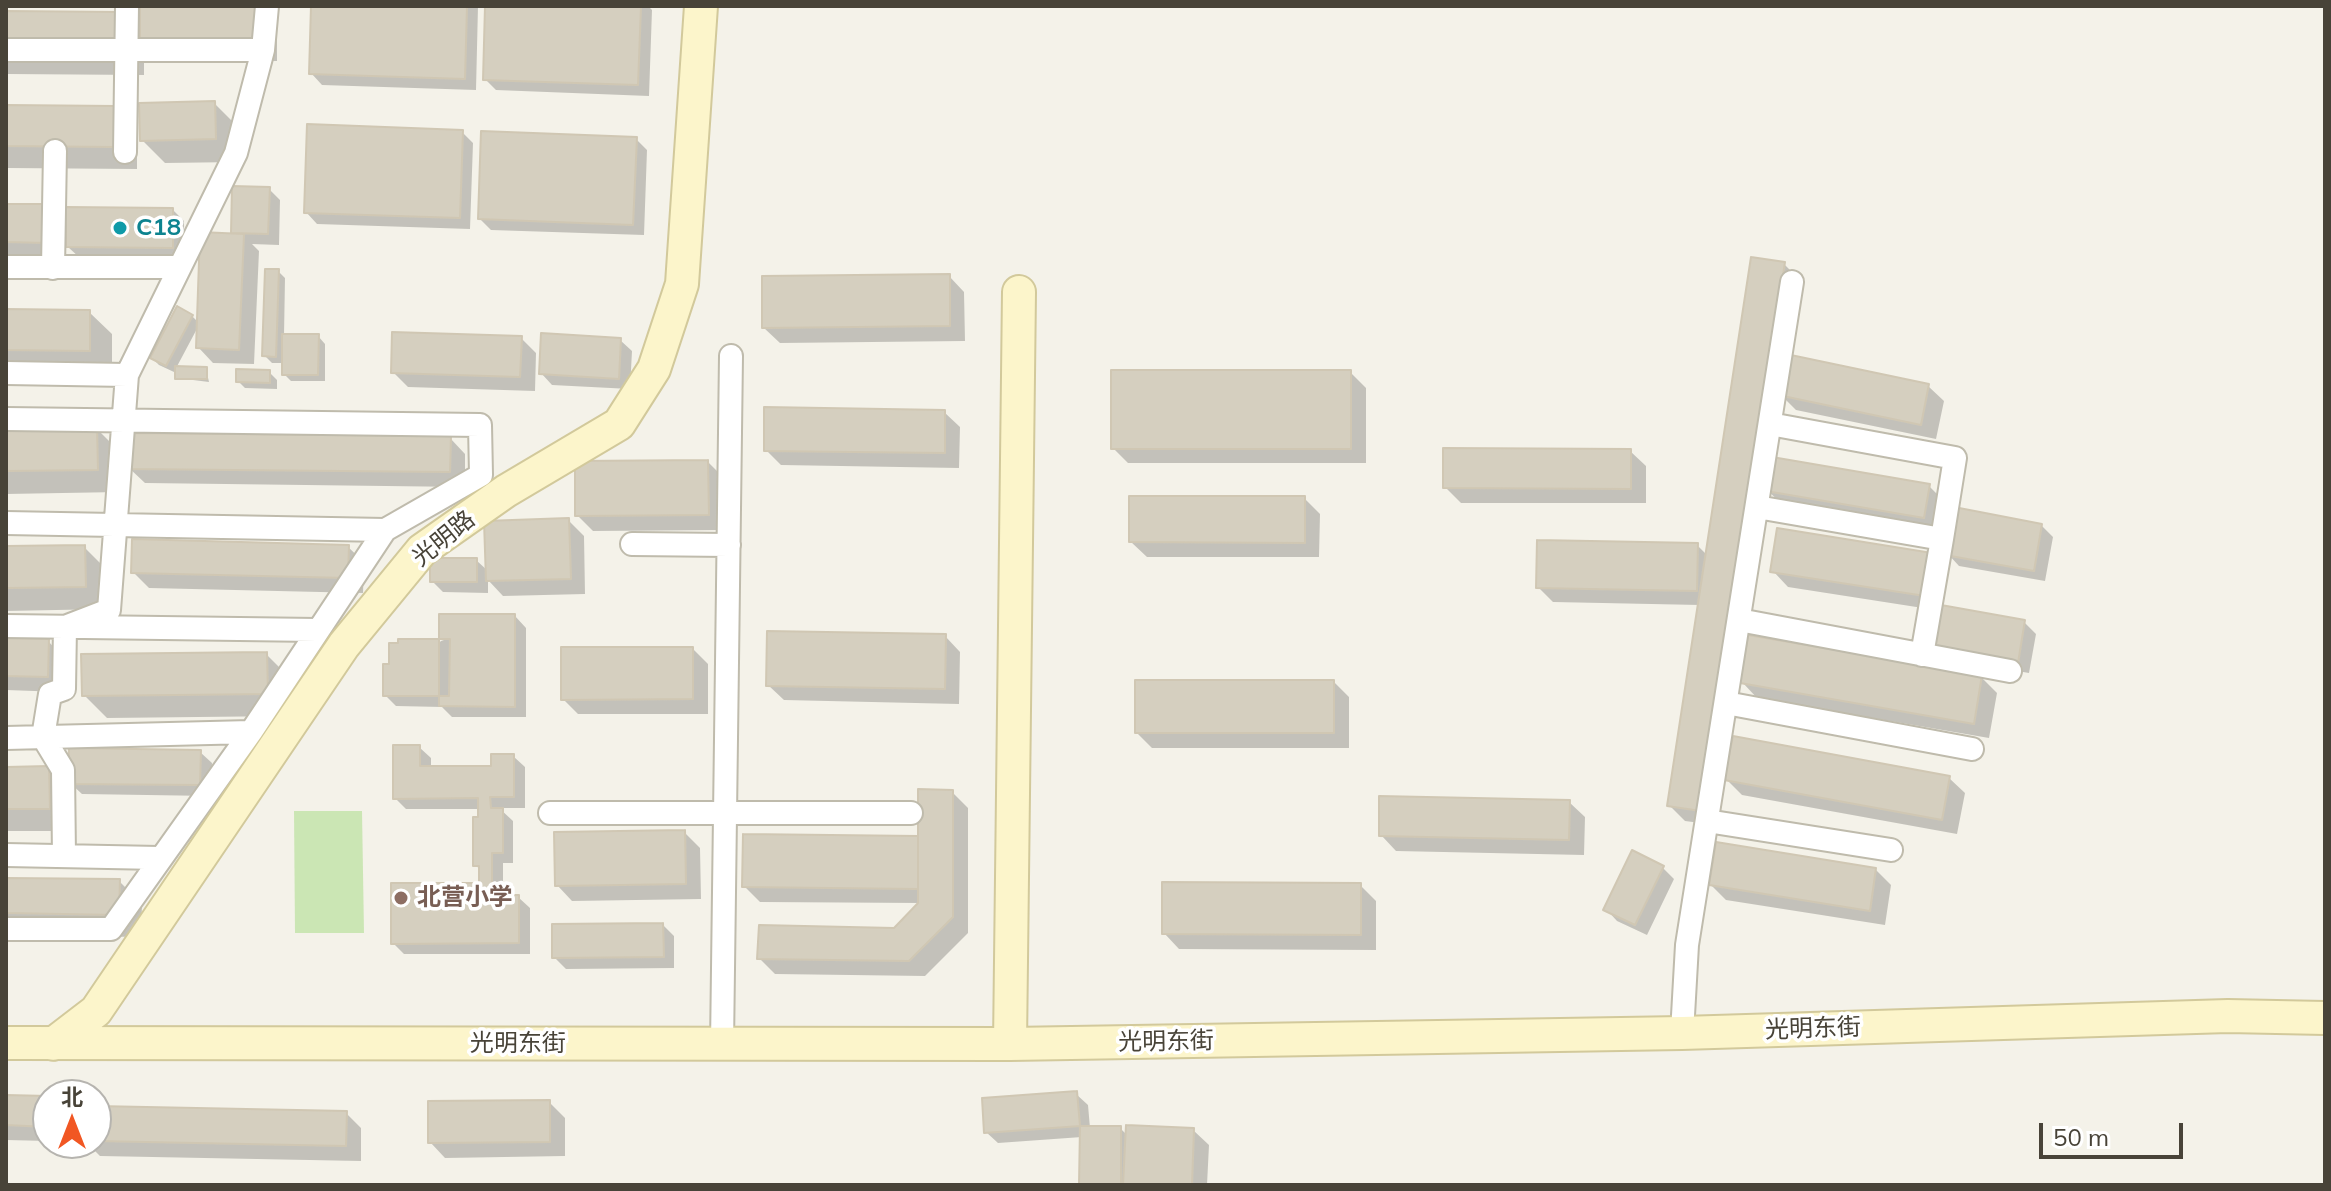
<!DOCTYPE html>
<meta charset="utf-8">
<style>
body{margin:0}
#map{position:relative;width:2331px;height:1191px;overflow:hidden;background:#f4f2e9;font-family:Mulish,"Noto Sans SC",sans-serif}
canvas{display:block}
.frame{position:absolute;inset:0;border:8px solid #484338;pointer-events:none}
.north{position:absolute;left:32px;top:1079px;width:80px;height:80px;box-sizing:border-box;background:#fff;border:2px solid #b6b4af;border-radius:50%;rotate:0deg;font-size:22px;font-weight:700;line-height:32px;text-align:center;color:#484338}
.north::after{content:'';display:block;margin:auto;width:28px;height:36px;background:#f15723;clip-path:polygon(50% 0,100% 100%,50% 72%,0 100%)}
.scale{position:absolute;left:2039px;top:1123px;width:144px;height:36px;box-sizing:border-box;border:4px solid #484338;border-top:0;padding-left:10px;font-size:24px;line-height:28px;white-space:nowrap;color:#484338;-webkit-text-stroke:6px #fff;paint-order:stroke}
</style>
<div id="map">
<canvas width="2331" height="1191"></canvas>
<div class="frame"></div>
<div class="north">北</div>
<div class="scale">50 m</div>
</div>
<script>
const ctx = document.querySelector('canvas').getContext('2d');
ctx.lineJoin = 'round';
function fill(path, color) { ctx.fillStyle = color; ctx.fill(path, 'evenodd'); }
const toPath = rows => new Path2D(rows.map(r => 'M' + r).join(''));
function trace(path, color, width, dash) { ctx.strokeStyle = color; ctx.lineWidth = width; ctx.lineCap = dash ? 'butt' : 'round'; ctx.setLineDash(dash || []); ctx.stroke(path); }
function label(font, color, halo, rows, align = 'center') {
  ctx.font = font + ' Mulish,"Noto Sans SC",sans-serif'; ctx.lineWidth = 7; ctx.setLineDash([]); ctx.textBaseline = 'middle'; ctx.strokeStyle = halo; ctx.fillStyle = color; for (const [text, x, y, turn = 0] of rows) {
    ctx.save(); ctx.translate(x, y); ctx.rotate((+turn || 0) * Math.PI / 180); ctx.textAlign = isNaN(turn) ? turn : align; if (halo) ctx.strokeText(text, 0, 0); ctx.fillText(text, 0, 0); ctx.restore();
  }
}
const green = toPath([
 [294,811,362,811,364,933,295,933]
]);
const shadow = toPath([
 [255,6,277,28,277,61,165,62,144,40,144,75,6,74,6,13,121,14,142,35],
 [313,6,478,6,476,90,322,85,311,73],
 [487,6,648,6,652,10,649,96,496,90,485,79],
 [214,103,237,126,238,162,165,163,142,140],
 [6,107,114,108,137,131,137,169,6,168],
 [462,132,473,143,470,229,317,224,306,212],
 [636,139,647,150,644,235,491,230,480,219],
 [269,189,280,200,279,245,252,244,259,251,254,364,213,363,198,347,199,325,174,372,159,365,152,358,192,316,199,323,236,235,233,232],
 [6,206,62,257,6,257],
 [173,210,184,221,184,258,80,258,68,247],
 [1784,264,1799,279,1788,357,1928,386,1944,401,1936,439,1796,410,1782,396,1772,459,1929,486,1944,501,1939,533,1784,506,1767,490,1724,776,1949,778,1965,793,1957,834,1742,795,1723,776,1716,825,1685,821,1669,805,1700,605,1553,602,1538,587,1697,545,1708,556],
 [278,271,285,278,284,336,318,336,325,344,325,381,291,381,284,374,284,363,272,363,264,355],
 [949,276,964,292,965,341,780,343,764,328],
 [6,311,89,312,112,334,112,373,6,372],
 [521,338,536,353,535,391,408,387,393,372],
 [620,340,632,351,630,389,552,385,541,373],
 [206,369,209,382,177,378],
 [269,372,277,380,277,389,245,388,238,381],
 [1350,372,1366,388,1366,463,1128,463,1113,448],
 [944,412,960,427,959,468,781,465,766,450],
 [97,429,120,452,120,492,6,494,6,431],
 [450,438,465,454,465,487,145,483,129,468],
 [1630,451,1646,466,1646,503,1461,503,1445,487],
 [708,462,723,477,724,530,593,531,577,515],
 [1304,498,1320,514,1319,557,1147,557,1131,542],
 [568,520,584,536,585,594,503,596,488,580,488,593,443,592,432,581,476,560,488,571],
 [2041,525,2053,537,2045,581,1959,566,1948,554],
 [84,547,107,570,108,609,6,611,6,548],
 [348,547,364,562,363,593,149,588,133,572],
 [1931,554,1940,607,2024,622,2036,634,2029,673,1947,659,1942,611,1788,587,1773,571],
 [515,616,526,628,526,717,452,717,442,707,396,706,385,695,441,641],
 [945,636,960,652,959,704,784,700,768,685],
 [6,640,48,641,63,657,62,692,6,690],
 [692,648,708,664,708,714,578,714,563,699],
 [266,654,289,677,290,716,107,718,84,695],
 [1981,677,1997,693,1989,738,1757,698,1742,682],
 [1334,682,1349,697,1349,748,1152,748,1137,733],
 [419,747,431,758,431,768,493,768,513,756,525,767,525,808,499,808,513,821,513,863,503,863,503,897,518,897,530,908,530,954,404,954,393,943,481,884,481,870,475,865,480,809,406,809,395,798],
 [200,752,212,763,211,796,82,794,70,783],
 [49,768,71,791,72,831,6,831,6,769],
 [952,792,968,808,968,933,925,976,775,974,759,958,895,930,921,903,760,902,744,886,921,838],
 [1569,802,1585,817,1584,855,1396,851,1381,835],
 [684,832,700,848,701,899,572,901,557,885],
 [1663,868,1674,879,1647,935,1617,921,1606,909],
 [1875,869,1891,885,1885,925,1726,900,1711,885],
 [6,880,119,881,142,904,141,937,6,935],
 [1360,885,1376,901,1376,950,1179,949,1164,933],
 [663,925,674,936,674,968,566,969,554,957],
 [1076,1094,1088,1105,1090,1128,1120,1128,1127,1135,1193,1130,1209,1145,1207,1185,1081,1185,1082,1137,998,1143,986,1132],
 [6,1097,48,1099,48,1141,6,1140],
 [549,1102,565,1118,565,1156,445,1158,430,1142],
 [96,1108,346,1113,361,1128,361,1161,100,1156,87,1143,96,1143]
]);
const building = toPath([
 [140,6,255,6,255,39,140,39,140,6],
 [311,6,467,6,465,79,309,74,311,6],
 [485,6,641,6,638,85,483,80,485,6],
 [6,11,122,12,121,53,6,52,6,11],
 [215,101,216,139,140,141,139,103,215,101],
 [6,105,115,106,115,147,6,146,6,105],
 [307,124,463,130,460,218,304,213,307,124],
 [481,131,637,137,633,225,478,219,481,131],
 [232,186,270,187,268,234,231,233,232,186],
 [6,204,48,204,47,243,6,242,6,204],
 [66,207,173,208,173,248,66,247,66,207],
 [200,232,244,234,239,350,196,348,200,232],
 [1751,257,1785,262,1701,811,1667,806,1751,257],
 [265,269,279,269,276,357,262,356,265,269],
 [950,274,950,326,762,328,762,276,950,274],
 [177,306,193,315,166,366,150,358,177,306],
 [6,309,90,310,90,351,6,350,6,309],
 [392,332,522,336,520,377,391,373,392,332],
 [541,333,621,338,619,379,539,374,541,333],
 [282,334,319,334,318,375,282,375,282,334],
 [1786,354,1929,384,1921,425,1778,395,1786,354],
 [175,366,207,367,207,379,175,379,175,366],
 [236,369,270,370,270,383,236,382,236,369],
 [1111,370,1351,370,1351,449,1111,449,1111,370],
 [764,407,945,410,945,453,764,451,764,407],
 [97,427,98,470,6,471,6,429,97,427],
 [128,433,451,436,450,472,127,469,128,433],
 [1443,448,1631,449,1631,489,1443,488,1443,448],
 [1772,457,1930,484,1924,518,1766,491,1772,457],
 [708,460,709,515,575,516,575,461,708,460],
 [1129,496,1305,496,1305,543,1129,542,1129,496],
 [1954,507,2042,524,2034,571,1945,555,1954,507],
 [569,518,571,579,486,581,484,521,569,518],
 [1777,528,1932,553,1925,596,1770,572,1777,528],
 [132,539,349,545,348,578,131,573,132,539],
 [1537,540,1698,543,1697,591,1536,588,1537,540],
 [85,545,86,587,6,588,6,546,85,545],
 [430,558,477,558,477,582,430,582,430,558],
 [1941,605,2025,620,2018,663,1933,648,1941,605],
 [439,614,515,614,515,707,439,706,439,614],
 [767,631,946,634,945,689,766,686,767,631],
 [1748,635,1982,675,1974,724,1740,683,1748,635],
 [6,638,49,639,48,677,6,676,6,638],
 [398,639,450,639,449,696,383,696,383,664,389,664,389,643,398,643,398,639],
 [561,647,693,647,693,699,561,700,561,647],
 [267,652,268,694,82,696,81,654,267,652],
 [1135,680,1334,680,1334,733,1135,733,1135,680],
 [1733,736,1950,776,1942,820,1724,780,1733,736],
 [393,745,420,745,420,766,491,766,491,754,514,754,514,797,490,797,491,808,503,808,503,853,492,853,492,895,519,895,519,943,391,944,391,883,479,883,479,866,473,866,473,817,478,817,478,798,393,799,393,745],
 [69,748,201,750,200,785,68,784,69,748],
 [49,766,50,809,6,809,6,767,49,766],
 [918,789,953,790,953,917,909,961,757,959,759,925,894,928,918,903,918,789],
 [1379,796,1570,800,1569,840,1379,836,1379,796],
 [685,830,686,884,555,886,554,832,685,830],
 [743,834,918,836,918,889,742,887,743,834],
 [1716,842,1876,868,1870,911,1709,885,1716,842],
 [1632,850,1664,866,1635,925,1603,910,1632,850],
 [6,878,120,879,119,915,6,913,6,878],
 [1162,882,1361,883,1361,935,1162,934,1162,882],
 [663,923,664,957,552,958,552,924,663,923],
 [1077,1091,1080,1126,984,1133,982,1098,1077,1091],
 [6,1095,48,1096,47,1127,6,1125,6,1095],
 [550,1100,550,1142,428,1143,428,1101,550,1100],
 [96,1106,347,1111,346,1146,96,1141,96,1106],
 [1126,1125,1194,1128,1192,1185,1123,1185,1126,1125],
 [1080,1126,1121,1126,1121,1185,1079,1185,1080,1126]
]);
const street = toPath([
 [6,50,263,50],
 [125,152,127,6],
 [6,267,180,267],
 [53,268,55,151],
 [6,373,127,375],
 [6,419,480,425,481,475,385,530,251,732,111,929,6,929],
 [1770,424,1955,458,1942,539],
 [1757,507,1942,539,1922,655],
 [6,523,385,530],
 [632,544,729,545],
 [1739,620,2010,671],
 [6,626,317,630],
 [1726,703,1972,749],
 [6,738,251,732],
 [550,813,911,813],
 [1707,821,1891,850],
 [6,855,159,858],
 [64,856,63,770,43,737,50,694,64,689,65,627,109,610,127,375,236,153,263,50,267,6],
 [1682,1033,1687,945,1792,282],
 [722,1045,731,356]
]);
const secondary = toPath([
 [6,1043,1010,1044,1682,1033,2228,1016,2325,1018],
 [53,1044,96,1011,344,645,422,550,506,491,619,424,654,369,682,284,701,6],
 [1010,1044,1019,292]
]);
const markers = [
 [120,228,8,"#0f9aa8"],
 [401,898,8,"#8d6e63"]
];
const cultureNames = [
 ["C18",136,228]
];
const streetNames = [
 ["光明路",444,539,-39],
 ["光明东街",1813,1029,-2],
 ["光明东街",1166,1042,-1],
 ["光明东街",518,1044]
];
const educationNames = [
 ["北营小学",417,898]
];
fill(green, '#cbe6b4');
fill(shadow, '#0003');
fill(building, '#d5cfbf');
trace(building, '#d0c7b3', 2);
trace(street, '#bfbbac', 26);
trace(secondary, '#d2c99b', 36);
trace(street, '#fff', 22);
trace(secondary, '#fcf5cb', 32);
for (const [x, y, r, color] of markers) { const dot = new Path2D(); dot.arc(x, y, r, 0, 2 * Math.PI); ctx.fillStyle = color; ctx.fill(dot); trace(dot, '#fff', 3); }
label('bold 24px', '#0d838f', '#fff', cultureNames, 'left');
label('24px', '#484338', '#fff', streetNames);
label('bold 24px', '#785e54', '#fff', educationNames, 'left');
</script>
